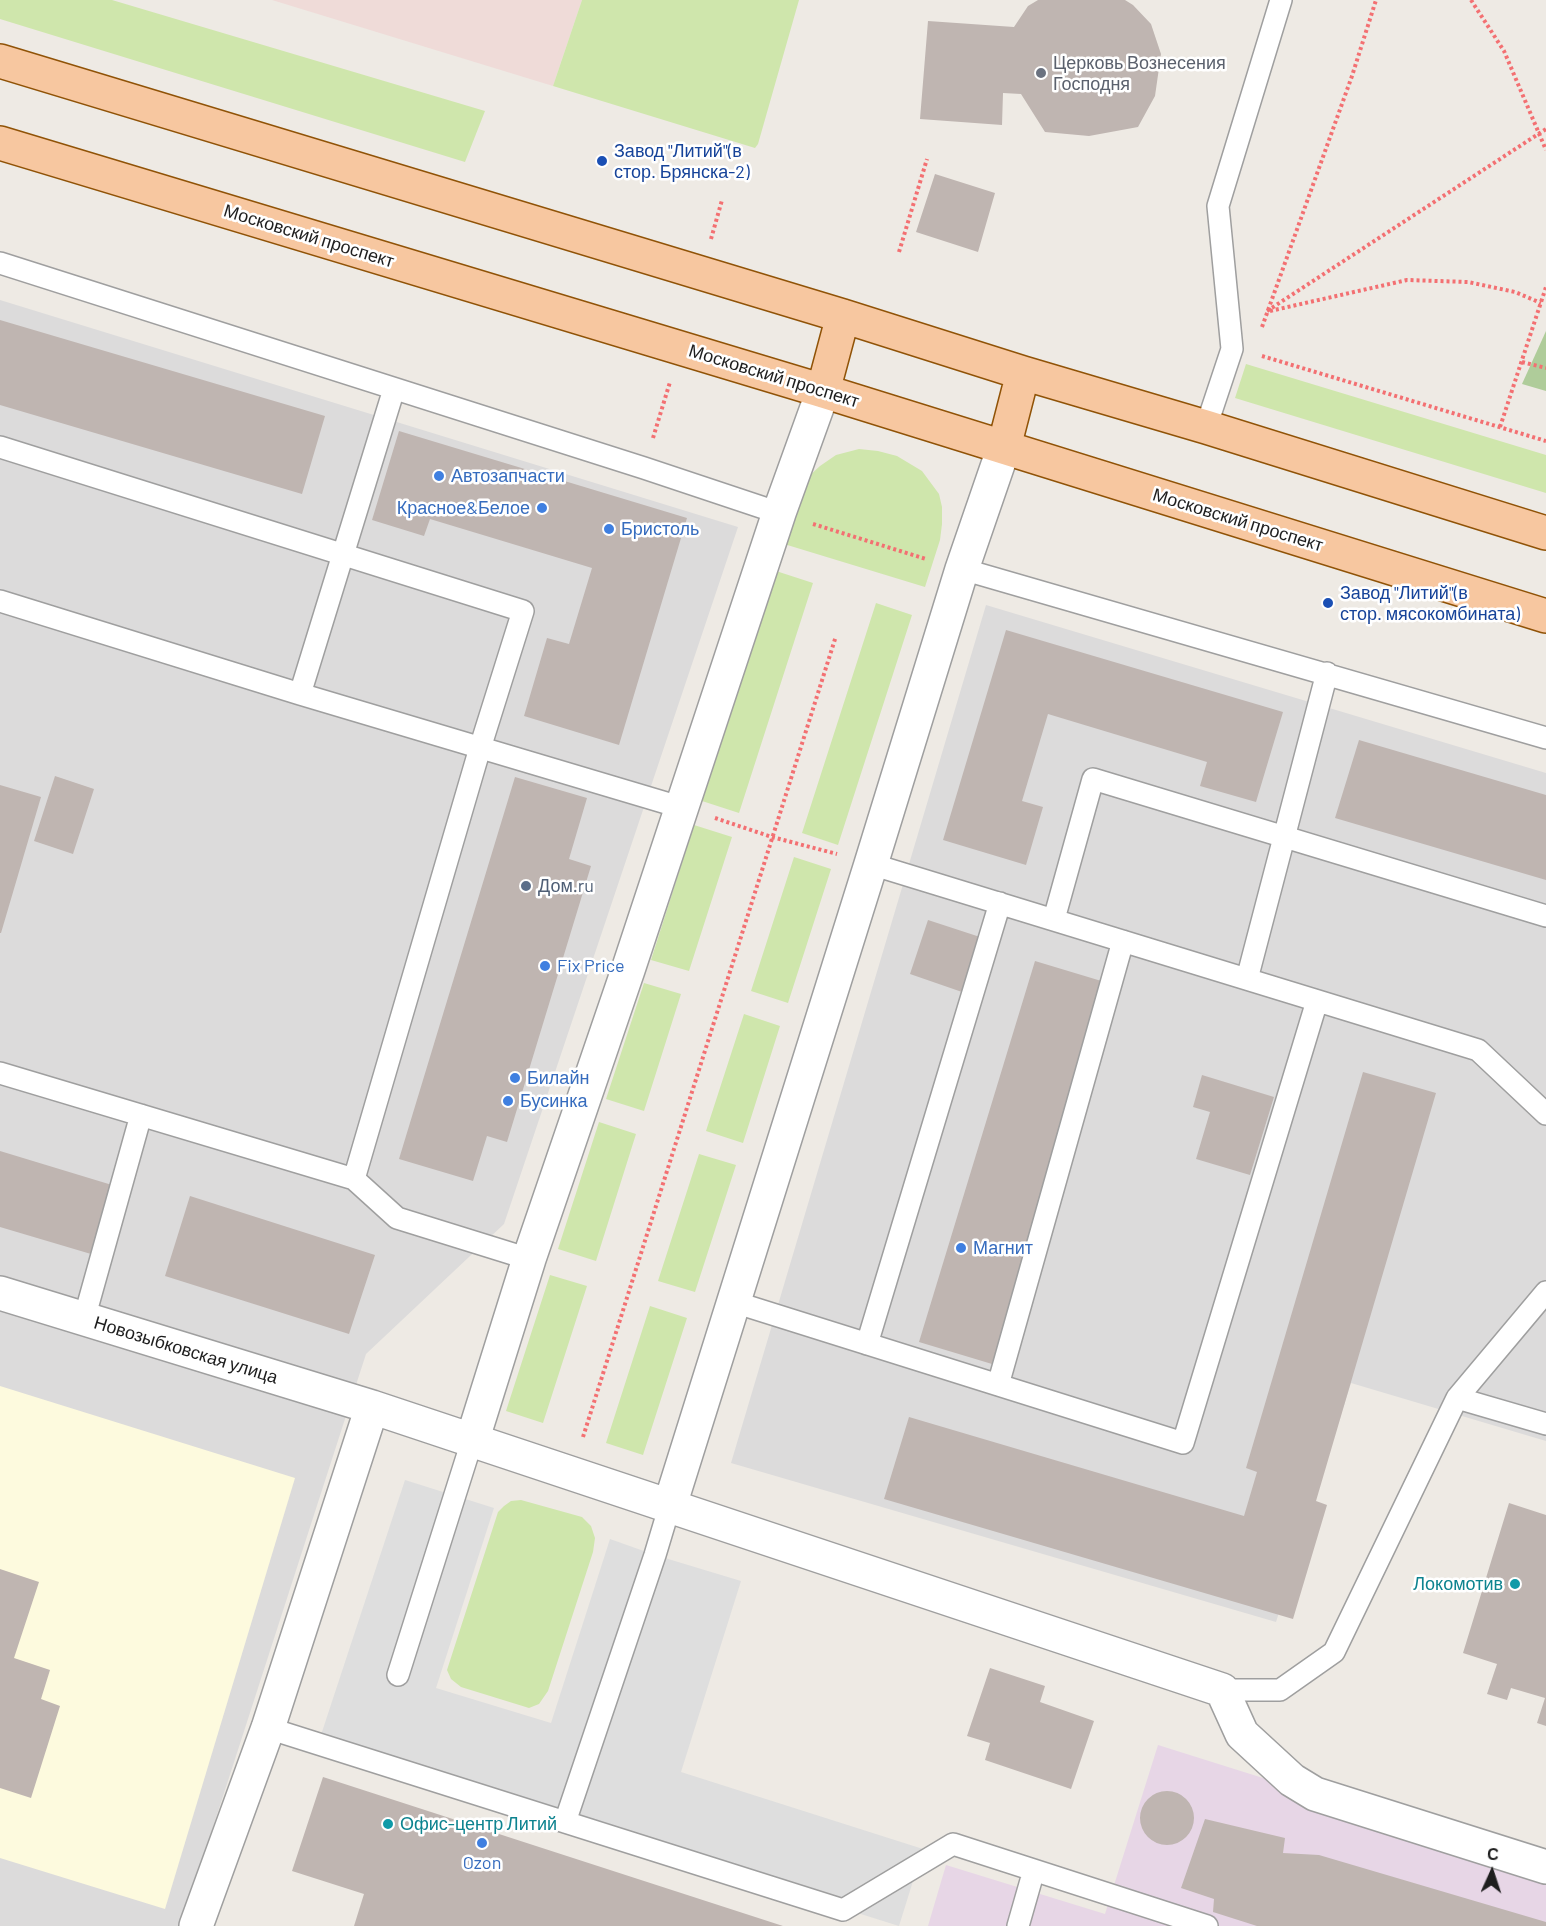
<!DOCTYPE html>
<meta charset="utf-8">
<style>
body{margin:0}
#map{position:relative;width:1546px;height:1926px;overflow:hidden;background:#eeeae4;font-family:Barlow,sans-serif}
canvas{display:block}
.north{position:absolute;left:1462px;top:1842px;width:60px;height:60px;-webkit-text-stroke:4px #fff;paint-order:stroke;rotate:3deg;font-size:16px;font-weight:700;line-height:24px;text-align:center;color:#1e1e1e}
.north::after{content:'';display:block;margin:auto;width:21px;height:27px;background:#1e1e1e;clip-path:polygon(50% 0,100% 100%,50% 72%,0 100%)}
</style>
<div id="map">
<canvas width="1546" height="1926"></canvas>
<div class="north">С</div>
</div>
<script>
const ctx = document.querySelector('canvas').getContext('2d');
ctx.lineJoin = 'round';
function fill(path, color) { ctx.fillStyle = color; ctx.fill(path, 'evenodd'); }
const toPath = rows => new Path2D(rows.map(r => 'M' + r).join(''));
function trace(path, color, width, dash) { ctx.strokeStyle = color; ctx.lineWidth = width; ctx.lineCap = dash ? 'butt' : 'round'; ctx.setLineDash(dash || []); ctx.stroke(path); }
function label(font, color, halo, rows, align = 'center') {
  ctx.font = font + ' Barlow,sans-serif'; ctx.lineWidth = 5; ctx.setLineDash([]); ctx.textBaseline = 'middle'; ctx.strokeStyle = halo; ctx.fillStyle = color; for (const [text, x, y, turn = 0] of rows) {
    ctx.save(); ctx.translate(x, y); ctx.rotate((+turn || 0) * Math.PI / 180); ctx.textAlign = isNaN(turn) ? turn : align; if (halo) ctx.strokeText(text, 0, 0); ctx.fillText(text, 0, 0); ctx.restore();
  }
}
const residential = toPath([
 [0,300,738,527,504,1224,366,1354,181,1926,0,1926],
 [986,605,1546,773,1546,1441,1351,1383,1276,1622,731,1463]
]);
const industrial = toPath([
 [1158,1745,1546,1867,1546,1926,928,1926,946,1865,1105,1914]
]);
const education = toPath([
 [0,1386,295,1478,165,1909,0,1858]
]);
const military = toPath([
 [272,0,582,0,553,86]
]);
const grass = toPath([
 [0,0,112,0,485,111,465,162,0,19],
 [582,0,799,0,758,144,755,148,553,86],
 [1246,364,1546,455,1546,493,1235,398],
 [859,449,878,451,897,456,922,471,939,494,942,507,942,524,940,540,925,587,784,544,808,477,820,466,836,455],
 [776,571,813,583,739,813,702,801],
 [876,603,912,615,838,845,802,833],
 [694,825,732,837,689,971,651,960],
 [794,857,831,869,788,1003,751,991],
 [644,983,681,994,644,1111,606,1099],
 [744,1014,780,1026,743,1143,706,1131],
 [599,1122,636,1134,596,1261,558,1249],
 [699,1154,736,1165,695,1292,658,1281],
 [550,1275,587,1286,543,1423,506,1411],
 [650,1306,687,1318,643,1455,606,1443],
 [521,1500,582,1517,591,1526,595,1538,593,1552,548,1691,539,1704,529,1708,461,1687,451,1679,447,1670,498,1512,504,1506,511,1501]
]);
const forest = toPath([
 [1546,331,1546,391,1522,384]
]);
const parking = toPath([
 [405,1480,494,1508,436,1688,551,1723,610,1539,655,1555,741,1581,681,1772,923,1849,899,1926,318,1744]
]);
const building = toPath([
 [1038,0,1125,0,1133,5,1151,24,1161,54,1155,96,1138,127,1089,136,1045,132,1021,94,1003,93,1002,125,920,119,928,21,1014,27,1028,6],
 [935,174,995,193,978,252,916,232],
 [0,320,325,416,302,494,0,405],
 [399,431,687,518,619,745,524,716,547,638,569,644,592,568,430,519,424,536,372,520],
 [1006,630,1283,712,1256,802,1200,786,1207,762,1048,714,1022,801,1043,807,1026,865,943,840],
 [1359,740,1546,795,1546,880,1335,818],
 [55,776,94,789,73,854,34,841],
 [515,777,587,798,569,859,591,866,507,1142,487,1136,473,1181,399,1159],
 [0,785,41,797,1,933,0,933],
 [928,920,980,937,962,992,910,974],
 [1035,961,1108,983,992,1364,919,1342],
 [1363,1072,1436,1093,1316,1501,1327,1505,1293,1619,884,1499,909,1417,1244,1516,1257,1472,1246,1468],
 [1202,1075,1274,1097,1250,1175,1196,1159,1210,1112,1193,1107],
 [0,1151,112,1185,91,1254,0,1227],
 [190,1196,375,1255,349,1334,165,1276],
 [1509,1503,1546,1515,1546,1726,1537,1723,1545,1698,1511,1688,1507,1700,1487,1694,1497,1664,1463,1653],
 [0,1569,39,1582,14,1658,50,1670,41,1699,60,1706,31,1798,0,1788],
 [990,1668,1045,1686,1040,1702,1094,1721,1071,1789,985,1760,990,1743,967,1736],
 [323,1777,783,1926,354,1926,364,1894,292,1871],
 '1140 1818a27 27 0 1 1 54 0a27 27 0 1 1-54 0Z',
 [1205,1819,1285,1838,1283,1853,1319,1855,1546,1922,1546,1926,1257,1926,1213,1912,1214,1899,1181,1888]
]);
const path = toPath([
 [1471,0,1504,51,1546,150],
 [711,239,722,200],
 [899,252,927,159],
 [1267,311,1546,129],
 [1270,311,1407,280,1468,282,1515,292,1541,303],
 [1262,327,1352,76,1376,0],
 [1262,356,1546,441],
 [1522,362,1546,368],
 [1500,427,1546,287],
 [653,438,670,382],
 [813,524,926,559],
 [715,818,772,837,837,854],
 [583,1437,836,636]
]);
const service = toPath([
 [0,263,644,468,779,513],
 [1206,427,1232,349,1218,206,1281,0],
 [0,447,523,611,480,748,354,1179],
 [962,569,1546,738],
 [0,601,300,694,683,808],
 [300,694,394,389],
 [871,864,1478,1050,1546,1114],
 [1054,919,1093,779,1546,916],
 [1247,979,1327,673],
 [0,1073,354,1179,397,1218,529,1259],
 [734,1302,1183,1443,1317,1001],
 [84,1319,141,1115],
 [867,1344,1000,903],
 [998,1385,1123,941],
 [1457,1398,1546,1292],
 [398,1675,472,1441],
 [1222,1690,1280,1690,1334,1652,1457,1398,1546,1424],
 [268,1728,843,1910,953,1844,1207,1926],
 [565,1822,655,1555,670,1505],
 [1018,1926,1034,1870]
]);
const minor = toPath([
 [0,1293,372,1407],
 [472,1441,529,1259,628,970,779,513,823,391],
 [670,1505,871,864,962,569,1004,447],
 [196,1926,268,1728,372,1407,1222,1690,1242,1734,1292,1780,1315,1794,1546,1867]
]);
const primary = toPath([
 [0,61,843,316,1023,373,1206,427,1546,533],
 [0,143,823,391,1546,616],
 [823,391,843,316],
 [1004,447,1023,373]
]);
const markers = [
 [1041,73,6,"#6b7280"],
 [602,161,6,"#1a4fb4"],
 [439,476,6,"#3f7fe0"],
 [542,508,6,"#3f7fe0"],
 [609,529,6,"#3f7fe0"],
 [1328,603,6,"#1a4fb4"],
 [526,886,6,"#5c6f8a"],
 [545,966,6,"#3f7fe0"],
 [515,1078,6,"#3f7fe0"],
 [508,1101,6,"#3f7fe0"],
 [961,1248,6,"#3f7fe0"],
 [1515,1584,6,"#0f9aa8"],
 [388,1824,6,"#0f9aa8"],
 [482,1843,6,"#3f7fe0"]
];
const worshipNames = [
 ["Церковь Вознесения",1053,63],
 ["Господня",1053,84]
];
const transitNames = [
 ["Завод \"Литий\"(в",614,151],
 ["стор. Брянска-2)",614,172],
 ["Завод \"Литий\"(в",1340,593],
 ["стор. мясокомбината)",1340,614]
];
const streetNames = [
 ["Московский проспект",309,236,17],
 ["Московский проспект",774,376,17],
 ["Московский проспект",1238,520,17],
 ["Новозыбковская улица",186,1350,17]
];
const shopNames = [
 ["Автозапчасти",451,476],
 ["Красное&Белое",530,508,"right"],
 ["Бристоль",621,529],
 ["Fix Price",557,966],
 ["Билайн",527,1078],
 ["Бусинка",520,1101],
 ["Магнит",973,1248],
 ["Ozon",482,1863,"center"]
];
const serviceNames = [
 ["Дом.ru",538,886]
];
const cultureNames = [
 ["Локомотив",1503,1584],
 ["Офис-центр Литий",400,1824,"left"]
];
fill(residential, '#dcdbdb');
fill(industrial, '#e7d6e6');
fill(education, '#fdfade');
fill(military, '#efdbd8');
fill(grass, '#cfe6ac');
fill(forest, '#afcc9a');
fill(parking, '#dedede');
fill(building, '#bfb5b1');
trace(service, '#9f9f9f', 24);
trace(minor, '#9f9f9f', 36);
trace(primary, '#905307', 36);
trace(path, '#f37072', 4, [3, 3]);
trace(service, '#fff', 21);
trace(minor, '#fff', 33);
trace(primary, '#f7c7a0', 33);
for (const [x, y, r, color] of markers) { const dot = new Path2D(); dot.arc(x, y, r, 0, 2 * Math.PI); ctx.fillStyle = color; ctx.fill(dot); trace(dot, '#fff', 2); }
label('18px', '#5b616d', '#fff', worshipNames, 'left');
label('18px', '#164399', '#fff', transitNames, 'left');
label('18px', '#1e1e1e', '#fff', streetNames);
label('18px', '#366cbe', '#fff', shopNames, 'left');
label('18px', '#4e5e75', '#fff', serviceNames, 'left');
label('18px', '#0d838f', '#fff', cultureNames, 'right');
</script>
